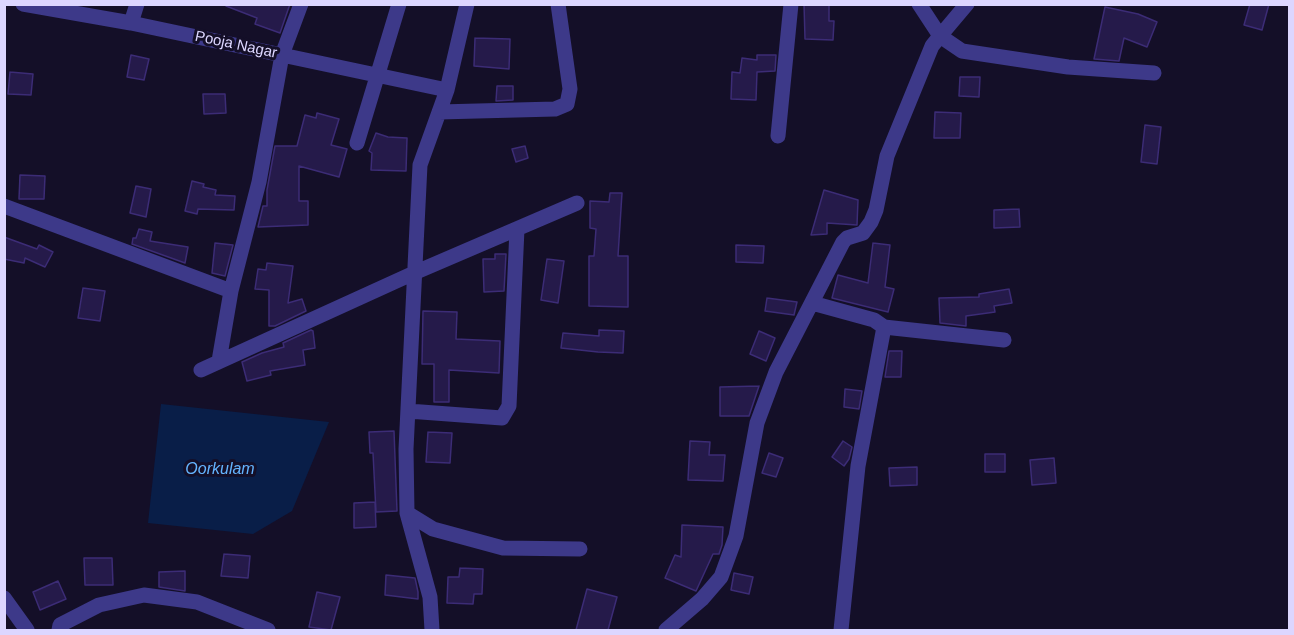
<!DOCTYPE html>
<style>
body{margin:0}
#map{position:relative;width:1294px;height:635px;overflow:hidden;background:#140f28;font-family:Helvetica,sans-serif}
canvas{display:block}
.frame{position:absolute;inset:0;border:6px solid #dcd6ff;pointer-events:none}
</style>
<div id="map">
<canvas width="1294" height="635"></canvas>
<div class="frame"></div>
</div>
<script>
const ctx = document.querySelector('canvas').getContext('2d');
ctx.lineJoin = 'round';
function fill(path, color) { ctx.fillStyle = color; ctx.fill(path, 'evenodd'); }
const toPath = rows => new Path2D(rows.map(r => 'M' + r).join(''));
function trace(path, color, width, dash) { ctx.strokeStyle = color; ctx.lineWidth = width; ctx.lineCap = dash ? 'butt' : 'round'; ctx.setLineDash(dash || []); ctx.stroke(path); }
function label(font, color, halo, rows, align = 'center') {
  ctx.font = font + ' Helvetica,sans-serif'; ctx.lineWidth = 6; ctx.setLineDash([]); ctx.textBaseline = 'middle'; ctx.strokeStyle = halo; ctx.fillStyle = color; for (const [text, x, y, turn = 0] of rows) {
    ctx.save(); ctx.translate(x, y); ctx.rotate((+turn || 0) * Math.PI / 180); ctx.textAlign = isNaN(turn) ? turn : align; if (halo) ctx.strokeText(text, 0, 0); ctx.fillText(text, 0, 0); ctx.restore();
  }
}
const water = toPath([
 [161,404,329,422,292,511,253,534,148,523]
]);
const building = toPath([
 [226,4,290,4,280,33,255,24,257,18,226,6,226,4],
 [804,4,829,4,829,21,834,21,833,40,805,39,804,4],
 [1250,4,1269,4,1262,30,1244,25,1250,4],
 [1105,7,1138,14,1157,22,1147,47,1124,38,1119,61,1094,59,1105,7],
 [475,38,510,39,509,69,474,66,475,38],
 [131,55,149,59,144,80,127,77,131,55],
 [757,55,776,55,775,71,757,72,756,100,731,99,732,72,740,73,742,58,757,60,757,55],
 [10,72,33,74,31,95,8,94,10,72],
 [960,77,980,77,979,97,959,96,960,77],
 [497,86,513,86,513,100,496,101,497,86],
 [203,94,225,94,226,113,204,114,203,94],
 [935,112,961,113,960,138,934,138,935,112],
 [317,113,339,119,331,145,347,149,339,177,299,166,299,201,308,201,308,225,258,227,263,206,267,206,267,190,275,146,297,146,305,115,316,118,317,113],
 [1145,125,1161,127,1157,164,1141,162,1145,125],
 [376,133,388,137,407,138,406,171,371,170,372,153,369,151,376,133],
 [525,146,528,158,516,162,512,149,525,146],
 [20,175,45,176,44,199,19,199,20,175],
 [192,181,204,184,203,187,216,190,215,195,235,196,234,210,198,209,197,214,185,211,192,181],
 [136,186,151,189,146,217,130,213,136,186],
 [824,190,858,200,857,225,827,223,827,234,811,235,824,190],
 [610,193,622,193,618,256,628,256,628,307,589,306,589,256,594,256,596,229,590,228,590,201,609,202,610,193],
 [1019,209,1020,227,994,228,994,210,1019,209],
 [139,229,152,232,150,241,188,247,185,263,132,244,133,238,136,238,139,229],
 [4,237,37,249,39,245,53,252,45,267,25,258,24,263,4,259,4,237],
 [215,243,233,245,225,276,212,273,215,243],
 [873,243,890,245,885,287,894,289,888,312,832,298,838,275,868,283,873,243],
 [736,245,764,246,763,263,736,262,736,245],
 [495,254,506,254,504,291,484,292,483,259,495,259,495,254],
 [547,259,564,261,558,303,541,300,547,259],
 [267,263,293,266,288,303,302,299,306,311,275,326,269,326,269,290,255,289,258,269,266,270,267,263],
 [83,288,105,291,100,321,78,318,83,288],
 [1009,289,1012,303,994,306,995,312,966,316,966,326,940,323,939,298,979,297,979,294,1009,289],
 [767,298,797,302,794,315,765,311,767,298],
 [423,311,457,312,456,339,500,341,499,373,449,370,449,402,434,402,434,364,422,364,423,311],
 [311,330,313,331,315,348,303,350,305,365,270,371,271,375,247,381,242,362,262,353,284,347,283,343,311,330],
 [599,330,624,331,623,353,598,352,561,348,563,333,599,336,599,330],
 [759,331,775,338,766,361,750,354,759,331],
 [889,351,902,351,901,377,885,377,889,351],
 [759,386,749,416,720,416,720,387,759,386],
 [845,389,862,391,859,409,844,407,845,389],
 [394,431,397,511,376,512,373,453,370,453,369,432,394,431],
 [428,432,452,433,450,463,426,462,428,432],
 [690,441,710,442,709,455,725,455,723,481,688,480,690,441],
 [843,441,852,447,849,459,844,466,832,457,843,441],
 [769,453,783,458,776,477,762,473,769,453],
 [985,454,1005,454,1005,472,985,472,985,454],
 [1054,458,1056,483,1032,485,1030,460,1054,458],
 [917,467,917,485,890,486,889,468,917,467],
 [375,502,376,527,354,528,354,503,375,502],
 [682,525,723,527,722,545,719,554,713,554,696,591,665,578,675,555,681,557,682,525],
 [224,554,250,556,248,578,221,576,224,554],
 [84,558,112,558,113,585,85,585,84,558],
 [460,568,483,569,482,594,474,594,473,604,447,603,448,577,459,577,460,568],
 [185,571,185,591,159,587,159,572,185,571],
 [734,573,753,577,749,594,731,590,734,573],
 [386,575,415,578,418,592,418,599,385,595,386,575],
 [58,581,66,599,40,610,33,592,58,581],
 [587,589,617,597,608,630,576,630,587,589],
 [317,592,340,597,331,630,309,627,317,592]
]);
const minor = toPath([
 [23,4,131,23,447,90],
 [919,4,940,36,967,4],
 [131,23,137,4],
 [439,112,555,109,567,104,570,89,558,4],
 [778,136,791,4],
 [357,143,399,4],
 [4,206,231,291],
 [812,303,874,320,884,327,1004,340],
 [219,361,231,291,259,182,282,55,301,4],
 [201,370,414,273,577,203],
 [408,411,502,418,509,406,517,229],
 [407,513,433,529,503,548,580,549],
 [59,630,60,625,99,605,144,595,197,602,268,630],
 [432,630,430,597,407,513,406,449,420,165,447,90,467,4],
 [666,630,702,599,721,577,736,536,757,423,776,372,843,242,847,238,863,233,871,222,876,210,887,156,932,46,940,36,962,51,1068,67,1154,73],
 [841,630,858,466,884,327]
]);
const tertiary = toPath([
 [4,598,27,630]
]);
const streetNames = [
 ["Pooja Nagar",236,45,12]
];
const waterNames = [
 ["Oorkulam",220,470]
];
fill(water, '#091e48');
fill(building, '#251a4a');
trace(building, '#3c2c76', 1.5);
trace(minor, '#3d3989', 15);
trace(tertiary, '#3d3989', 15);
label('15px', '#dcd6ff', '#140f28', streetNames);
label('italic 16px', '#64b4ff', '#140f28', waterNames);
</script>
